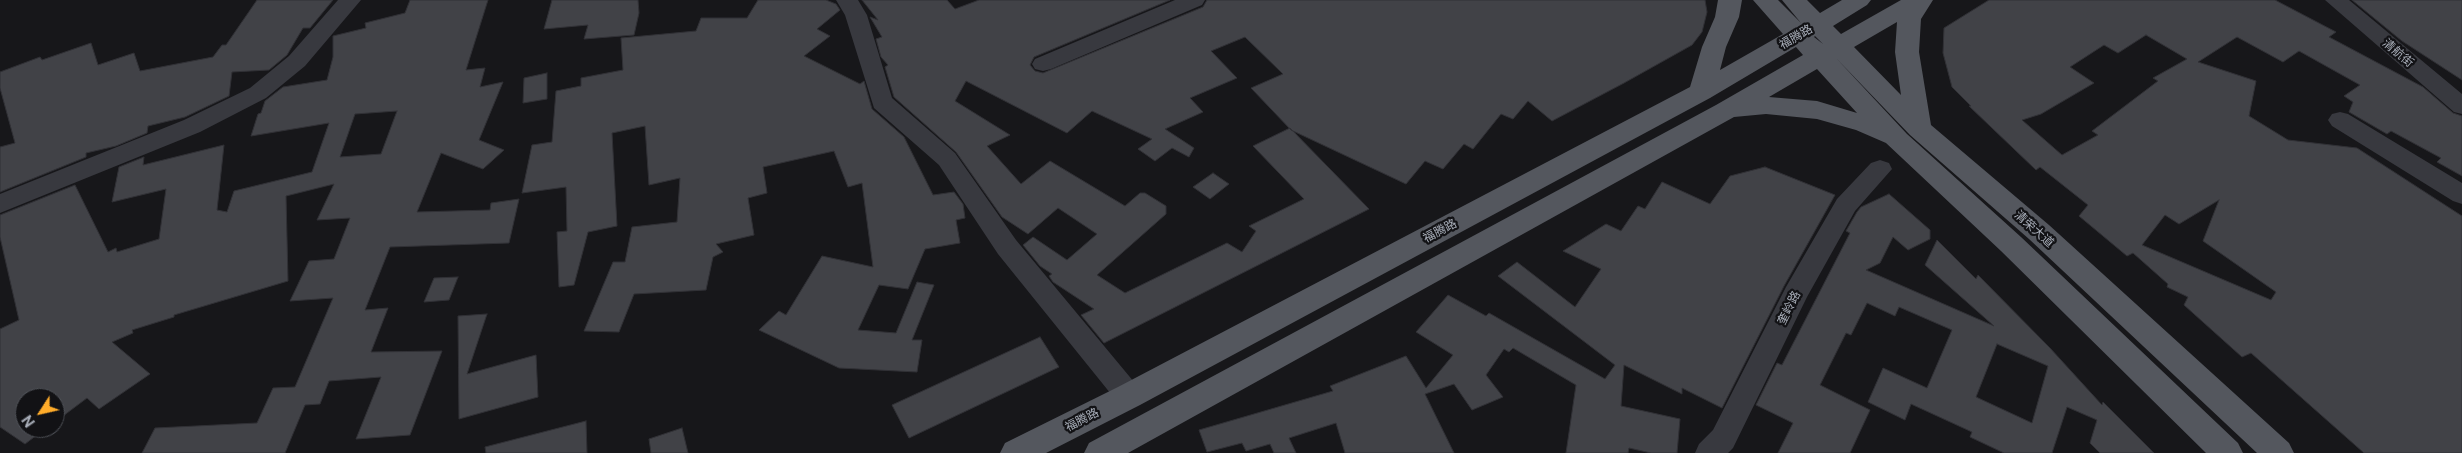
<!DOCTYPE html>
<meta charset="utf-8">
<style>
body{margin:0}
#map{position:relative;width:2462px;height:453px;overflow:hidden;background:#17171a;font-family:"Public Sans",sans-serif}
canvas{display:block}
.north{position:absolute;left:15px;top:388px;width:50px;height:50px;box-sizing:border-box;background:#121215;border:1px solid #4e5157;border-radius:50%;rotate:235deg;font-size:14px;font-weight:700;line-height:20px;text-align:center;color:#a9afba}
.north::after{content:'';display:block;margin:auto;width:18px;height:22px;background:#ffac2a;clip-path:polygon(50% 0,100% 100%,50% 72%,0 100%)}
</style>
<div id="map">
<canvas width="2462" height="453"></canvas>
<div class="north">N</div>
</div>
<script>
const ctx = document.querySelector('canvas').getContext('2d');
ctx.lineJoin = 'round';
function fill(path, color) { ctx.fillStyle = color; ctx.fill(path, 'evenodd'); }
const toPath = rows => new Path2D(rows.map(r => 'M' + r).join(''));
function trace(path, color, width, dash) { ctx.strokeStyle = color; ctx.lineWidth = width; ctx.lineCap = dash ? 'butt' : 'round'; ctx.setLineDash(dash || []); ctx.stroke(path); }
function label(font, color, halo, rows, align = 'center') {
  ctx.font = font + ' "Public Sans","Noto Sans SC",sans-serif'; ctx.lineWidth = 4.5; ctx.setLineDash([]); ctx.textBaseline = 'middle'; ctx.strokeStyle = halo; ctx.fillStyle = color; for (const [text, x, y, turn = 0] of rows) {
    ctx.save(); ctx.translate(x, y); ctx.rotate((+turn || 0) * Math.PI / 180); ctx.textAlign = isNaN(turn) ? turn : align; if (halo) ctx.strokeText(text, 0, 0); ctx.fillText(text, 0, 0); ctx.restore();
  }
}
const building = toPath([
 [257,0,333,0,310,28,303,28,287,55,269,70,232,72,229,96,185,117,148,126,147,133,116,146,86,153,86,157,0,192,0,147,15,143,0,88,0,72,40,57,42,60,91,43,98,65,134,53,140,71,213,57,222,45,226,45,257,0],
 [410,0,488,0,466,70,485,68,480,87,503,82,479,140,504,150,483,169,441,153,417,212,490,210,491,203,519,199,509,243,390,247,365,310,388,308,371,352,442,351,410,435,356,439,381,377,329,381,320,404,305,405,285,453,142,453,155,428,257,423,273,388,295,387,333,298,290,301,309,261,334,259,350,218,317,220,334,184,286,196,288,281,174,315,174,317,132,330,133,333,112,342,150,374,99,409,87,398,55,422,55,398,25,398,25,428,46,428,25,444,0,427,0,329,19,320,0,237,0,215,75,185,108,252,116,248,117,252,159,239,166,189,112,202,119,167,144,157,143,165,224,145,217,210,227,212,234,191,312,172,329,123,251,136,258,114,261,113,265,101,283,87,327,80,333,57,333,36,366,28,365,23,405,13,410,0],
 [397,111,381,154,340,157,355,114,397,111],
 [552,0,638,0,639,13,634,35,584,39,588,25,544,29,552,0],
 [758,0,826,0,836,4,840,10,817,29,830,36,804,56,860,84,864,81,872,109,904,137,933,195,954,192,963,204,965,218,956,220,960,243,925,249,908,289,879,285,858,330,896,333,917,282,934,285,912,340,922,340,917,372,839,368,759,330,779,311,786,315,822,256,873,267,862,183,848,187,834,151,763,167,767,193,748,198,754,235,716,244,723,252,713,257,706,290,634,294,619,332,584,331,613,262,625,262,632,227,677,222,680,178,649,185,645,126,612,133,617,226,588,232,574,285,559,287,557,232,567,231,566,187,522,193,532,145,552,142,556,91,581,86,581,78,623,70,621,38,696,31,701,18,747,18,758,0],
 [862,0,947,0,955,9,979,0,1170,0,1034,57,1030,65,1035,71,1043,73,1203,7,1207,0,1705,0,1707,12,1702,32,1692,45,1624,83,1552,121,1528,101,1513,119,1501,114,1473,149,1464,144,1443,169,1425,161,1406,184,1291,130,1251,88,1283,74,1245,37,1211,51,1237,78,1190,98,1203,112,1165,129,1194,148,1189,157,1172,148,1155,161,1138,149,1152,139,1092,111,1067,133,966,81,955,101,1010,135,987,146,1021,184,1050,161,1125,206,1140,193,1145,193,1166,206,1166,214,1097,275,1125,293,1227,243,1242,252,1256,231,1249,226,1304,199,1253,146,1290,128,1369,209,1104,343,1081,315,1094,309,1053,282,1049,276,1052,274,1040,266,1023,245,1033,237,1067,260,1097,234,1058,208,1028,234,1002,217,956,152,894,97,885,67,888,65,881,57,876,39,882,37,870,17,878,20,862,0],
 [1989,0,2275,0,2336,32,2329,37,2423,87,2453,113,2462,116,2462,176,2437,162,2441,158,2391,131,2387,134,2349,112,2353,102,2344,96,2360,85,2299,51,2283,62,2237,37,2198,62,2256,81,2249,116,2288,140,2357,148,2462,216,2462,453,2364,453,2251,353,2242,357,2184,305,2188,297,2167,287,2168,284,2133,253,2127,256,2079,216,2088,205,2040,167,2036,170,1969,106,1971,106,1952,87,1943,53,1944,28,1989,0],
 [2146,35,2187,59,2153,78,2158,81,2092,131,2098,135,2062,155,2022,120,2041,114,2094,83,2070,67,2104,45,2118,53,2146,35],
 [2219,200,2203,241,2276,292,2271,300,2142,245,2165,215,2179,224,2219,200],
 [2352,0,2462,0,2462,80,2402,41,2352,0],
 [547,73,547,99,523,103,524,78,547,73],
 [1765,167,1835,195,1784,286,1722,408,1682,388,1682,394,1624,365,1621,406,1680,419,1677,453,1651,453,1629,448,1628,453,1566,453,1576,385,1513,348,1509,352,1504,349,1486,375,1503,397,1472,410,1454,384,1425,394,1454,453,1345,453,1336,423,1289,438,1296,453,1274,453,1270,444,1246,451,1242,443,1207,452,1199,430,1333,391,1330,386,1406,356,1426,388,1453,355,1416,332,1448,295,1486,316,1489,313,1605,379,1615,365,1498,276,1517,262,1575,307,1601,269,1563,251,1606,224,1621,231,1638,206,1645,209,1662,182,1710,204,1730,176,1765,167],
 [1213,173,1229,184,1210,199,1193,187,1213,173],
 [1889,194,1930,230,1930,239,1908,250,1893,237,1880,263,1866,270,1994,326,1925,265,1937,240,1976,279,1978,275,2050,348,2102,405,2103,402,2154,453,2100,453,2090,443,2097,420,2067,407,2052,453,2004,453,1970,437,1972,432,1911,404,1905,420,1868,402,1883,368,1927,388,1952,330,1899,307,1895,316,1867,303,1851,335,1846,333,1820,385,1870,410,1850,453,1778,453,1793,423,1756,405,1777,363,1782,365,1850,233,1846,231,1857,212,1861,207,1889,194],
 [1997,344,2048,366,2032,423,1976,397,1997,344],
 [458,277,449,300,424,302,434,278,458,277],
 [487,314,467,374,536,355,538,397,459,419,458,316,487,314],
 [1040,337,1059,367,909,438,892,405,1040,337],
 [586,421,587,453,486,453,485,447,586,421],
 [682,428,688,453,651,453,649,439,682,428]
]);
const minor = toPath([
 [338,0,361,0,305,66,266,98,200,132,0,213,0,194,184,120,250,88,289,56,338,0],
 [836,0,858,0,867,15,892,98,955,153,1016,240,1139,388,1143,396,1139,404,1129,407,1119,404,998,254,939,165,874,108,845,15,836,0],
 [1175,0,1205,0,1202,5,1051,69,1043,71,1035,69,1032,64,1035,59,1175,0],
 [2325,0,2349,0,2462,94,2462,114,2454,112,2325,0],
 [2340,112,2348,114,2462,183,2462,204,2453,201,2332,126,2328,120,2332,114,2340,112],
 [1880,160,1889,163,1892,169,1855,211,1807,297,1733,448,1728,453,1695,453,1699,444,1713,430,1786,287,1837,199,1871,163,1880,160]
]);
const major = toPath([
 [1718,0,1742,0,1739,17,1726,47,1720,70,1783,34,1753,0,1778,0,1801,23,1782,0,1807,0,1820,13,1842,0,1871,0,1867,5,1833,26,1841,34,1901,0,1933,0,1921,19,1919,52,1931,125,2049,225,2289,443,2294,453,2257,453,2029,239,1910,135,1836,58,1907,134,2021,237,2238,443,2243,453,2206,453,2001,251,1886,143,1856,130,1817,119,1766,114,1734,117,1128,453,1084,453,1089,443,1716,105,1803,55,1796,47,1710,98,1140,405,1046,453,1000,453,1005,443,1118,387,1690,87,1702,47,1715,17,1718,0],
 [1897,22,1895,52,1901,95,1854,47,1897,22],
 [1815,36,1823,44,1814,37,1815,36],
 [1817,69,1857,113,1817,101,1769,97,1817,69]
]);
const streetNames = [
 ["福腾路",1796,37,-30],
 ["清航街",2398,53,40],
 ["清荣大道",2034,229,42],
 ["福腾路",1440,231,-28],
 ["奎岭路",1789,308,-63],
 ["福腾路",1082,420,-27]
];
fill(building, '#414247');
trace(building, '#313136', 1);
fill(minor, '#38393f');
fill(major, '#54575e');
label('12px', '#a9afba', '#121215', streetNames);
</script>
